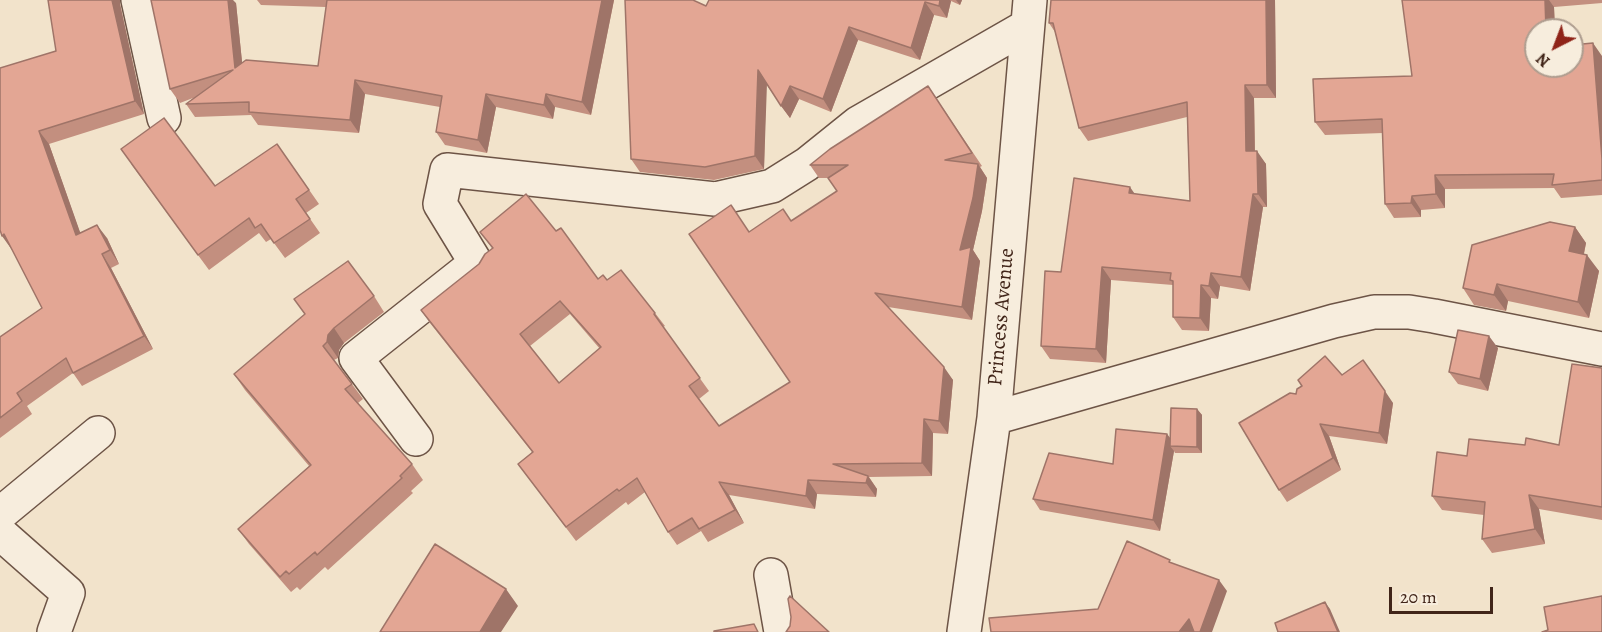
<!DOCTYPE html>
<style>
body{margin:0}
#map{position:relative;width:1602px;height:632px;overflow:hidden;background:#f2e3cb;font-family:Alegreya,serif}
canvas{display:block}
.north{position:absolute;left:1524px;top:18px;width:60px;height:60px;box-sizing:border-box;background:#f7eddd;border:2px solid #ae9d8f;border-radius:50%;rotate:222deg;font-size:16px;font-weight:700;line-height:24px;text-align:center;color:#412519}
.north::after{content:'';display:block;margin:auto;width:21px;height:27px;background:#8f2418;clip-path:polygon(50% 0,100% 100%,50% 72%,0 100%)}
.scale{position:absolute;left:1389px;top:587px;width:104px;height:27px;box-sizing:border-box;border:3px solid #412519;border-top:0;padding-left:8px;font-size:18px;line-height:21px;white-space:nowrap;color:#412519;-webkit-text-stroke:4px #f7eddd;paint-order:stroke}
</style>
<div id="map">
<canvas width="1602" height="632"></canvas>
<div class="north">N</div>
<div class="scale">20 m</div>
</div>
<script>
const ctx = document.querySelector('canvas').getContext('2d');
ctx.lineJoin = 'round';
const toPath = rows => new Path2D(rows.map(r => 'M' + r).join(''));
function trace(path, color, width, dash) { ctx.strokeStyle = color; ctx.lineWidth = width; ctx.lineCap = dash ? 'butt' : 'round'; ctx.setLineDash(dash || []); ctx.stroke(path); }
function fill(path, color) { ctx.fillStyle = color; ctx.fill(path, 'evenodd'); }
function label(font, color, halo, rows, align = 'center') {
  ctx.font = font + ' Alegreya,serif'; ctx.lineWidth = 5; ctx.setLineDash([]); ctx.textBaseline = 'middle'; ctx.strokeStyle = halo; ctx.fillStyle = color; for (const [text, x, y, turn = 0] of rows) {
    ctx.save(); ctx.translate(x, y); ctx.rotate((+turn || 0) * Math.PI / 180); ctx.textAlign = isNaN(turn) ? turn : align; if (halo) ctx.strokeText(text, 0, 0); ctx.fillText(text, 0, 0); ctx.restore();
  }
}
const minor = toPath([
 [138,0,164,118],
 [994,418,1334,321,1374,312,1409,312,1434,316,1602,349],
 [416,439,356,358,476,263,440,204,447,170,715,199,772,186,807,164,858,123,1027,26],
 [0,514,98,433],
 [0,533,68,593,54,632],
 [771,575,781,632],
 [964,632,994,418,1030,0]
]);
const wall = toPath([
 [257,0,614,0,591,115,555,107,553,119,496,107,487,153,445,145,436,132,440,107,365,94,359,133,258,125,251,115,195,117,186,104,193,98,180,103,170,89,236,3,242,62,318,66,326,7,261,5],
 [709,0,962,0,960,5,951,1,947,18,934,15,920,60,858,40,831,112,799,99,790,118,766,84,764,169,714,180,640,172,631,159],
 [1275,0,1276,98,1254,98,1255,151,1266,164,1267,207,1263,207,1250,291,1220,286,1218,299,1211,298,1209,331,1182,330,1173,317,1173,285,1111,280,1106,363,1050,359,1041,346,1061,272,1135,194,1190,201,1187,117,1088,141,1079,128,1055,32,1049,23],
 [1402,0,1602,0,1602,3,1554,7,1555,30,1536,30,1536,66,1602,56,1602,195,1561,198,1554,188,1445,189,1445,208,1421,210,1421,217,1394,218,1385,204,1383,133,1325,135,1315,122,1412,76],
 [120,4,144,114,49,144,80,233,107,238,119,264,111,268,153,349,82,386,73,373,27,406,32,414,0,438,0,337,42,308,12,249,12,250,56,51],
 [928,86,982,166,980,167,987,178,982,211,973,250,980,261,972,320,888,307,953,380,948,434,933,433,932,476,869,477,877,489,876,497,817,494,815,509,729,495,744,523,708,542,701,531,677,545,668,532,645,492,628,505,626,502,576,541,518,464,532,452,430,323,421,310,479,264,492,248,480,232,556,231,598,279,607,280,655,313,665,326,663,327,709,391,699,399,719,426,790,382,749,232,791,221,837,191,829,178,819,178,810,165],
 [570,314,600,349,559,383,530,346],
 [277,144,319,204,306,213,320,233,285,258,271,239,266,242,259,233,209,270,131,164,215,186],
 [1575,227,1586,243,1584,254,1599,271,1589,318,1508,301,1506,311,1474,305,1463,288],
 [374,296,384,312,344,343,339,350,338,358,334,360,363,399,358,403,412,464,423,480,411,491,413,493,328,570,325,567,300,590,297,587,291,592,249,544,238,529,309,466,245,390,234,374],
 [1498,348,1488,391,1458,384,1449,372],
 [1602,368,1602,520,1539,509,1545,544,1492,553,1482,539,1484,515,1442,510,1432,496,1467,456,1525,445,1559,445],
 [1342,375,1393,403,1387,444,1329,436,1341,470,1287,502,1279,490,1296,394,1302,386,1298,380],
 [1197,409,1202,415,1202,453,1175,453,1174,451,1160,531,1040,510,1033,499,1113,464,1167,434,1171,439]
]);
const shadedWall = toPath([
 [112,0,120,0,120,4,144,114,135,101],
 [228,0,233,0,236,3,244,81,235,68],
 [602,0,614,0,591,115,582,102],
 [940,0,950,0,951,1,947,18,939,6],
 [956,0,962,0,960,5],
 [1266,0,1275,0,1276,98,1267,85],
 [1545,0,1549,0,1554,7,1555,30,1546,30],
 [925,2,934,15,920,60,911,48],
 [849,27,858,40,831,112,823,99],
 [1593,43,1602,56,1602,159],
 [758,70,767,83,764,169,755,156],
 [355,80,365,94,359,133,350,120],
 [1245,85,1254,98,1255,164,1246,151],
 [790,86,799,99,790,118,781,106],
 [486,94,496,107,487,153,478,140],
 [546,94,555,107,553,119,544,105],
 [39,131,49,144,86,249,76,235],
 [1257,151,1266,164,1267,207,1258,194],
 [978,164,987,178,982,211,973,250,980,261,972,320,962,307,960,250],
 [1435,175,1445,189,1445,208,1436,194],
 [1130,187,1139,200,1129,193],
 [1253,194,1263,207,1250,291,1241,277],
 [1412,196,1421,210,1421,217,1411,203],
 [97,225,107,238,119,264,110,250],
 [1575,227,1586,243,1581,267,1569,251],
 [4,234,14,247,12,250,2,236],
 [102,254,111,268,153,349,144,336],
 [1587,255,1599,271,1589,318,1578,302],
 [1102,267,1111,280,1106,363,1096,349],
 [1211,273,1220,286,1218,299,1209,286],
 [1497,284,1508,301,1506,311,1494,295],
 [1201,285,1211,298,1209,331,1200,318],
 [334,328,344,343,339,350,338,358,327,342,328,335],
 [1489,336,1498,348,1488,391,1480,379],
 [944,367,953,380,948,434,939,421],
 [1385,391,1393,403,1387,444,1379,433],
 [1197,409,1202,415,1202,453,1197,447],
 [924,419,933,433,932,476,922,463],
 [1320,424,1329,436,1341,470,1333,458],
 [1167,434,1175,445,1170,446,1174,451,1160,531,1153,520],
 [868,476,877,489,876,497,866,483],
 [808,480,817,494,815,509,806,496],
 [719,482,729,495,744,523,735,510],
 [1529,495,1539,509,1545,544,1535,529],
 [1219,580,1227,591,1212,632,1200,632],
 [506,589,518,606,501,632,480,632],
 [1325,602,1330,609,1340,632,1338,632],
 [1189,619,1195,632,1179,632]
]);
const building = toPath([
 [48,0,112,0,135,101,39,131,76,235,97,225,110,250,102,254,144,336,73,373,66,358,17,393,22,401,0,418,0,337,42,308,4,234,2,236,0,230,0,68,56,51,48,0],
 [151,0,228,0,235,68,246,60,318,66,327,0,602,0,582,102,546,94,544,105,486,94,478,140,436,132,442,96,355,80,350,120,249,112,249,102,186,104,233,70,170,89,151,0],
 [625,0,693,0,706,6,709,0,940,0,939,6,925,2,911,48,849,27,823,99,790,86,781,106,758,70,755,156,705,167,631,159,625,0],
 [1051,0,1266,0,1267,85,1245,85,1246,151,1257,151,1258,194,1253,194,1241,277,1211,273,1209,286,1201,285,1200,318,1173,317,1173,281,1170,280,1171,273,1102,267,1096,349,1041,346,1045,271,1061,272,1074,178,1130,187,1129,193,1190,201,1187,102,1079,128,1053,23,1049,23,1051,0],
 [1402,0,1545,0,1546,30,1536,30,1536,66,1572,66,1572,45,1593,43,1602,159,1602,180,1552,185,1554,174,1435,175,1436,194,1412,196,1411,203,1385,204,1382,119,1315,122,1313,79,1412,76,1402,0],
 [928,86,972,153,945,160,978,164,973,198,960,250,971,247,962,307,875,293,944,367,939,421,924,419,922,463,833,464,868,476,866,483,808,480,806,496,719,482,735,510,699,529,692,518,668,532,637,478,619,491,617,489,566,527,518,464,533,452,421,310,479,264,485,254,493,248,480,232,526,194,556,231,561,228,598,279,603,275,607,280,621,270,655,313,654,314,700,378,689,386,719,426,790,382,689,234,731,205,749,232,783,209,791,221,837,191,828,178,848,165,810,165,830,149,928,86],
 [560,301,601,347,559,383,520,334,560,301],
 [164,118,215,186,277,144,309,190,296,199,310,219,274,243,261,224,255,228,249,218,198,255,121,149,164,118],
 [1550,222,1575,227,1569,251,1587,255,1578,302,1497,284,1494,295,1463,288,1472,245,1550,222],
 [348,261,374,296,334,328,328,335,327,342,323,346,352,384,345,389,412,464,400,476,402,478,317,555,315,552,289,574,286,571,280,577,238,529,311,465,234,374,305,314,294,299,348,261],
 [1458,330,1489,336,1480,379,1449,372,1458,330],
 [1325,356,1342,375,1363,360,1385,391,1379,433,1320,424,1333,458,1279,490,1239,423,1290,393,1296,394,1297,389,1302,386,1298,380,1325,356],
 [1572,364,1602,368,1602,507,1529,495,1535,529,1482,539,1485,502,1432,496,1437,452,1467,456,1469,439,1525,445,1526,438,1559,445,1572,364],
 [1171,408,1197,409,1197,447,1170,446,1171,408],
 [1116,429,1167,434,1153,520,1033,499,1049,453,1113,464,1116,429],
 [1127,541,1170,560,1169,562,1219,580,1200,632,1194,632,1189,619,1179,632,991,632,989,618,1098,609,1127,541],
 [435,544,506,589,480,632,380,632,435,544],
 [790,596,829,632,786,632,790,626,791,617,788,599,790,596],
 [1602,596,1602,632,1542,632,1548,630,1544,607,1602,596],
 [1325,602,1338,632,1278,632,1275,623,1325,602],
 [754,624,758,632,714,632,714,631,754,624]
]);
const streetNames = [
 ["Princess Avenue",1002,317,-85]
];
trace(minor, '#6d5446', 36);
trace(minor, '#f7eddd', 33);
fill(wall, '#c38f7f');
fill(shadedWall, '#9f7468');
fill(building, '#e3a694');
trace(building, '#9f7468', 1.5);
label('21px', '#412519', '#f7eddd', streetNames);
</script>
